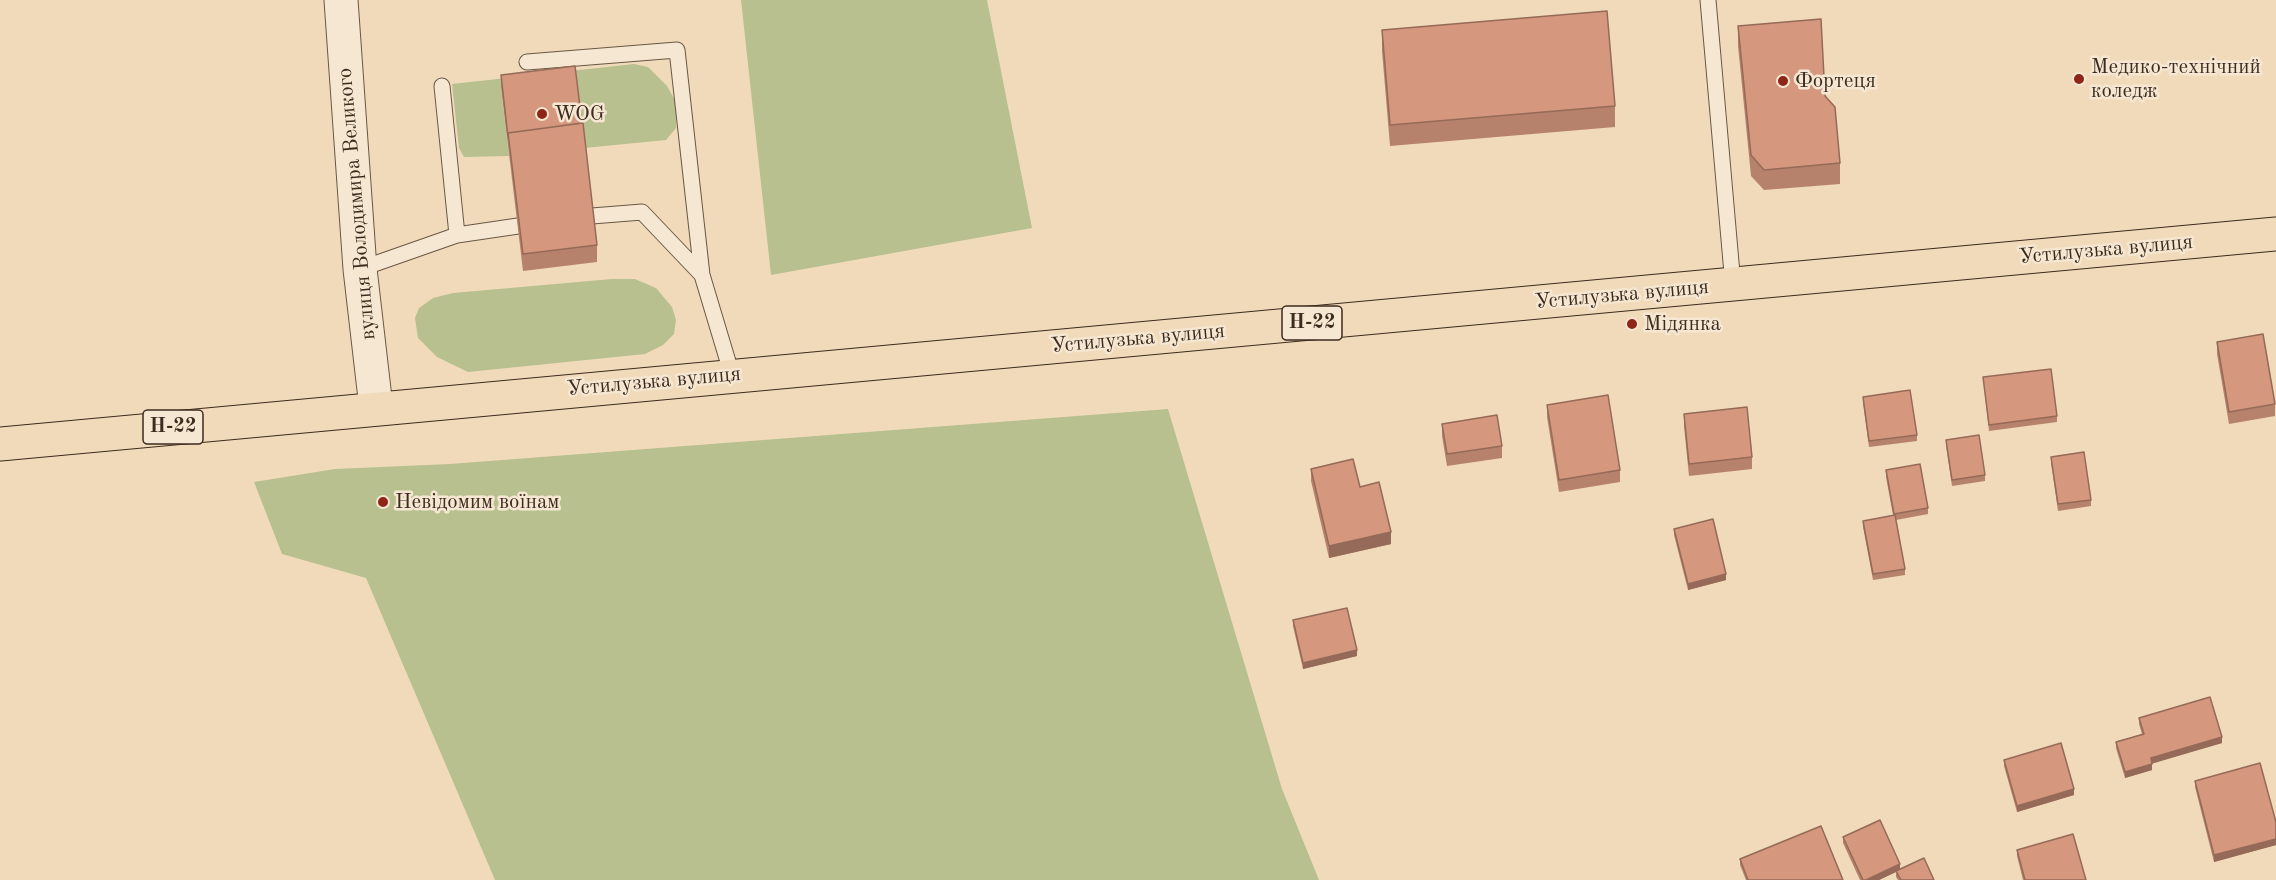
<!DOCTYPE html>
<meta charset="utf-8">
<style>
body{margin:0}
canvas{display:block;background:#f0dab9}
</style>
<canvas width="2276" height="880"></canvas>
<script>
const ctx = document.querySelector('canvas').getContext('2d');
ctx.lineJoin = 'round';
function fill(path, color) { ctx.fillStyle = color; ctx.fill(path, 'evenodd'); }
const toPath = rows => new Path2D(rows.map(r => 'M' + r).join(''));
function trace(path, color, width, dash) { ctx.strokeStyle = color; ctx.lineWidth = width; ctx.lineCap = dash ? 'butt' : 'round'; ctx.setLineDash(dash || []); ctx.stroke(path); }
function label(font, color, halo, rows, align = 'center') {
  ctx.font = font + ' "Old Standard TT",serif'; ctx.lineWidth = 5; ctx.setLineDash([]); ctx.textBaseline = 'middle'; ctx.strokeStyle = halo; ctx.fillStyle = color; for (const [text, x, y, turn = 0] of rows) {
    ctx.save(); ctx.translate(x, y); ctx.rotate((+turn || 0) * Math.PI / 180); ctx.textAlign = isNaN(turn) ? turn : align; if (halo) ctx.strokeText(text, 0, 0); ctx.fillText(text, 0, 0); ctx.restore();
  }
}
const green = toPath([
 [741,0,987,0,1032,228,771,275],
 [634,64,648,67,667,86,677,104,676,128,666,140,584,148,501,88,509,156,464,157,459,148,452,84],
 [612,279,635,279,656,288,672,307,676,320,674,334,663,345,645,354,468,372,437,357,418,338,415,318,419,308,433,298,453,293],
 [1168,409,1282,789,1319,880,495,880,366,578,282,554,254,482,335,469,450,464]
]);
const service = toPath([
 [1708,0,1733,285],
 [527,62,677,50,702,275],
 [442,86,457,235],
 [592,216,642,212,702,275,732,375],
 [360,269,457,235,518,226]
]);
const tertiary = toPath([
 [341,0,360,269,376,407]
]);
const primary = toPath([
 [0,444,2276,234]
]);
const wall = toPath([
 [1738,26,1825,96,1840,163,1840,184,1764,190,1751,176,1738,46],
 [1382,30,1615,106,1615,127,1390,146,1382,51],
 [501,75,597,245,597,262,523,271,501,87],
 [2217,342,2275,404,2275,416,2229,424,2217,354],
 [1983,377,2057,416,2057,422,1989,431],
 [1863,397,1917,435,1917,441,1869,447,1863,403],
 [1547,405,1620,470,1620,482,1559,492,1547,417],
 [1684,414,1752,457,1752,469,1689,476,1684,426],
 [1442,424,1502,446,1502,458,1447,466,1442,436],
 [1946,440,1985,475,1985,481,1952,486,1946,446],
 [2051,457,2091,500,2091,506,2058,511,2051,463],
 [1311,469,1360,487,1391,544,1329,558,1311,481],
 [1886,470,1928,508,1928,514,1896,520,1905,569,1905,575,1873,580,1863,527,1863,521,1893,515,1886,477],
 [1674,529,1726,580,1688,590,1674,535],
 [1293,620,1357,656,1303,669,1293,626],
 [2139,718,2222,743,2152,763,2152,770,2125,778,2116,748,2116,742,2142,734,2139,724],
 [2004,760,2074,795,2017,812,2004,766],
 [2195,781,2276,822,2276,845,2214,862,2195,787],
 [1843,837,1900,869,1934,880,1898,880,1896,877,1896,872,1879,880,1860,880,1843,843],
 [2017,850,2086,880,2023,880,2017,856],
 [1740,859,1843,880,1746,880,1740,865]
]);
const shadedWall = toPath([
 [1391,532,1391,544,1329,558,1329,546],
 [1726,574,1726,580,1688,590,1688,584],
 [1357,650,1357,656,1303,669,1303,663],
 [2222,737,2222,743,2151,764,2151,758],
 [2152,764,2152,770,2125,778,2125,772],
 [2074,789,2074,795,2017,812,2017,806],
 [2276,839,2276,845,2214,862,2214,855],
 [1900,864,1900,870,1879,880,1866,880]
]);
const building = toPath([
 [1607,11,1615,106,1390,125,1382,30,1607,11],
 [1821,19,1825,96,1835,107,1840,163,1764,170,1751,155,1738,26,1821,19],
 [575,66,582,123,508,133,508,137,501,75,575,66],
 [583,123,597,245,523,254,508,133,583,123],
 [2263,334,2275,404,2229,412,2217,342,2263,334],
 [2051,369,2057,416,1989,425,1983,377,2051,369],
 [1910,390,1917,435,1869,441,1863,397,1910,390],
 [1608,395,1620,470,1559,480,1547,405,1608,395],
 [1747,407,1752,457,1689,464,1684,414,1747,407],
 [1497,415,1502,446,1447,454,1442,424,1497,415],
 [1979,435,1985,475,1952,480,1946,440,1979,435],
 [2084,452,2091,500,2058,504,2051,457,2084,452],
 [1353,459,1360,487,1379,482,1391,532,1329,546,1311,469,1353,459],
 [1920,464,1928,508,1894,514,1886,470,1920,464],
 [1895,515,1905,569,1873,574,1863,521,1895,515],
 [1713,519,1726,574,1688,584,1674,529,1713,519],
 [1347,608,1357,650,1303,663,1293,620,1347,608],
 [2210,697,2222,737,2151,758,2152,764,2125,772,2116,742,2144,734,2139,718,2210,697],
 [2061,743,2074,789,2017,806,2004,760,2061,743],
 [2260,763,2276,822,2276,839,2214,855,2195,781,2260,763],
 [1880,820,1900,864,1866,880,1863,880,1843,837,1880,820],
 [1821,826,1843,880,1748,880,1740,859,1821,826],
 [2073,834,2086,880,2025,880,2017,850,2073,834],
 [1924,858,1934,880,1901,880,1896,871,1924,858]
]);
const markers = [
 [2079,79,6,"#8f2418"],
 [1783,81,6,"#8f2418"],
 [542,114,6,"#8f2418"],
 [1632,324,6,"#8f2418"],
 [383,502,6,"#8f2418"]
];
const shields = [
 [1312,323,60],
 [173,427,60]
];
const shieldNames = [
 ["Н-22",1312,323],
 ["Н-22",173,427]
];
const poiNames = [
 ["Медико-технічний",2091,67],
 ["коледж",2091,91],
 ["Фортеця",1795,81],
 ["WOG",554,114],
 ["Мідянка",1644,324],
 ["Невідомим воїнам",395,502]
];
const streetNames = [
 ["вулиця Володимира Великого",357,204,-95],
 ["Устилузька вулиця",2106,250,-5],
 ["Устилузька вулиця",1622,295,-5],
 ["Устилузька вулиця",1138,339,-5],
 ["Устилузька вулиця",654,382,-5]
];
fill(green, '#b8c090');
trace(service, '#695745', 17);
trace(tertiary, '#695745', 35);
trace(primary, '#3c2b1e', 35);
trace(service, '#f5e7d2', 15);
trace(tertiary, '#f5e7d2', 33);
trace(primary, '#f0dab9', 33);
fill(wall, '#b7826c');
fill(shadedWall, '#956a58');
fill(building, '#d5977d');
trace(building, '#956a58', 1.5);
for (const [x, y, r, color] of markers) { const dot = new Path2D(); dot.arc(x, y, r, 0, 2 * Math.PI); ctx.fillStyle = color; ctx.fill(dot); trace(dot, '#f5e7d2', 2); }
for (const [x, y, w] of shields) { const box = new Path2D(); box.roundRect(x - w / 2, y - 17, w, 34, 4.5); ctx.fillStyle = '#f5e7d2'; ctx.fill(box); trace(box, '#3c2b1e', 1.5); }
label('bold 20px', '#3c2b1e', null, shieldNames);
label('21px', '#3c2b1e', '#f5e7d2', poiNames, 'left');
label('21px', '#3c2b1e', '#f5e7d2', streetNames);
</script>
